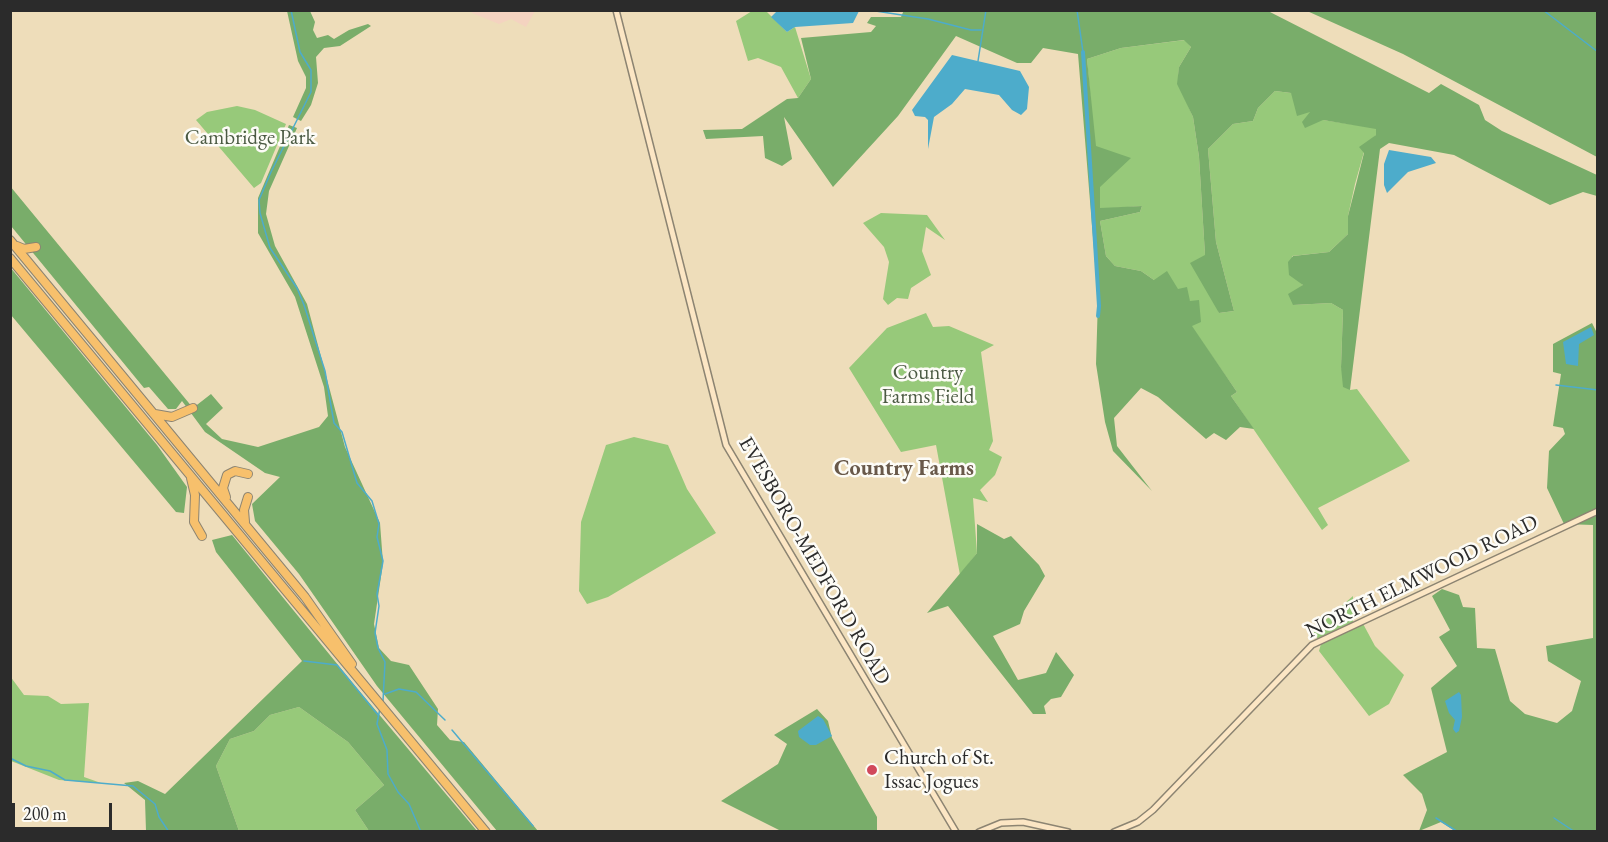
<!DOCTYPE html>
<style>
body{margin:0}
#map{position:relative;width:1608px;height:842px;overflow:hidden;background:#eeddba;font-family:"EB Garamond",serif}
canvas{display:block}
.frame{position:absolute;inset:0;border:12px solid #2b2b2b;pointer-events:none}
.scale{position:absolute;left:12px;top:803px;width:100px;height:27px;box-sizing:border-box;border:3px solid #2b2b2b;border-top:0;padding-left:8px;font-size:18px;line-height:21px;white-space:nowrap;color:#2b2b2b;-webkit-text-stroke:4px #fdfcf7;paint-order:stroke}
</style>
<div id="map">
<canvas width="1608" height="842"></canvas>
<div class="frame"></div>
<div class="scale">200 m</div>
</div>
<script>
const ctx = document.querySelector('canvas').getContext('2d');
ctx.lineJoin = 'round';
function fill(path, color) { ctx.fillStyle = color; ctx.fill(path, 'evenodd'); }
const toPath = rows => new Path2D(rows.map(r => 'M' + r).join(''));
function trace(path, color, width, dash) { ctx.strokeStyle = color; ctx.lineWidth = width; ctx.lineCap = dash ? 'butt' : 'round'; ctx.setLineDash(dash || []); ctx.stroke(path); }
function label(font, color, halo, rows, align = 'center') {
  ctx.font = font + ' "EB Garamond",serif'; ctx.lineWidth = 5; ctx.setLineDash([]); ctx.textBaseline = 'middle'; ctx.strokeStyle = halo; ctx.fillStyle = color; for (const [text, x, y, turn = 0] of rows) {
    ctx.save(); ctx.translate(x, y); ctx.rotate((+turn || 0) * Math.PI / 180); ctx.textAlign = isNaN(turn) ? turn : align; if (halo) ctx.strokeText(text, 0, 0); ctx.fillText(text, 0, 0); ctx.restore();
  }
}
const built = toPath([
 [472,11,535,11,526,27,511,19,499,24,472,13]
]);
const green = toPath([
 [752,11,766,11,787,32,795,27,811,79,798,98,781,67,758,58,748,61,736,21],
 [1185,40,1191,47,1179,67,1178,83,1193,117,1199,157,1205,255,1219,313,1234,311,1216,242,1208,149,1233,124,1253,121,1258,108,1275,91,1291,93,1323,120,1376,128,1376,135,1364,152,1355,184,1348,216,1348,234,1329,252,1292,256,1303,286,1293,305,1331,303,1343,310,1341,367,1350,390,1357,389,1410,461,1318,508,1328,525,1322,530,1231,396,1237,392,1191,326,1190,301,1178,290,1154,280,1141,271,1115,266,1106,256,1100,221,1140,212,1142,206,1100,209,1087,59,1121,48],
 [237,106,255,110,286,124,261,183,254,188,196,120,207,112],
 [881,213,927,215,945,240,926,227,922,251,931,275,911,288,908,299,897,298,888,305,883,299,889,262,884,247,863,223],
 [926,313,933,327,949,326,994,345,981,352,993,441,989,450,1002,457,995,475,980,490,988,502,973,498,977,553,960,575,936,445,901,452,849,368,887,328],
 [634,437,668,445,687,489,716,533,608,597,587,604,579,591,581,522,606,445],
 [1353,596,1353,622,1361,620,1375,646,1404,675,1389,704,1369,716,1319,651,1321,644,1313,631],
 [10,676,24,695,48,696,61,704,89,703,84,777,101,783,59,780,11,761],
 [299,707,348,742,384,785,355,810,369,831,239,831,216,766,230,739,254,731,270,715]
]);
const forest = toPath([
 [904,10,1268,11,1429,93,1441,84,1479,105,1485,120,1502,131,1597,175,1597,196,1583,192,1550,205,1454,155,1389,143,1380,149,1350,390,1343,387,1341,367,1343,310,1331,303,1293,305,1288,294,1303,285,1289,275,1288,262,1293,256,1329,252,1348,234,1348,216,1364,153,1359,147,1376,135,1376,129,1323,120,1305,128,1302,122,1310,112,1297,116,1291,93,1275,91,1258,108,1253,121,1233,124,1208,149,1216,242,1234,311,1219,313,1190,263,1205,255,1199,157,1193,117,1177,84,1179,67,1191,47,1184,40,1121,48,1087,59,1096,146,1131,158,1100,187,1100,208,1142,206,1140,212,1100,221,1106,256,1115,266,1141,271,1154,280,1167,271,1178,289,1187,287,1190,301,1199,300,1201,322,1192,326,1237,392,1231,396,1254,429,1240,427,1226,440,1214,433,1206,439,1158,397,1141,388,1114,418,1117,446,1152,491,1113,451,1105,422,1096,364,1098,299,1078,54,1043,48,1031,63,1017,63,956,36,898,116,833,187,784,117,792,159,782,166,765,158,763,136,706,139,703,130,742,129,787,99,798,98,811,79,801,38,871,32,876,26,867,23,871,17,901,17],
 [287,11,310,11,315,22,313,30,317,38,328,35,334,39,349,30,368,24,371,26,340,46,324,48,316,57,318,83,311,105,301,121,293,117,306,88,306,77,298,61],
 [1307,11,1597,11,1597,157,1403,54],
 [289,125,297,128,269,191,266,214,275,246,307,304,345,447,380,523,383,563,374,624,379,648,391,661,409,665,438,709,437,725,450,740,464,742,538,831,497,831,377,686,299,574,255,521,252,504,280,477,265,473,205,432,182,401,176,409,168,409,149,387,144,388,11,226,10,186,193,408,211,394,223,408,206,424,222,439,258,447,319,427,328,416,324,387,295,297,258,233,258,198],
 [10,267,157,445,187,487,184,513,176,512,11,315],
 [1592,323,1598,335,1597,831,1455,831,1441,822,1419,831,1427,810,1422,794,1403,775,1447,752,1431,688,1457,666,1439,637,1450,630,1432,596,1442,589,1459,595,1463,607,1475,608,1477,648,1495,649,1510,701,1525,714,1557,723,1572,711,1581,681,1548,661,1546,646,1593,638,1593,525,1564,524,1547,488,1549,451,1565,434,1563,428,1553,426,1561,374,1553,372,1553,344],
 [977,524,1004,539,1011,536,1039,565,1045,576,1024,611,1020,624,993,636,1018,680,1046,673,1056,652,1074,675,1061,697,1051,699,1044,706,1046,714,1033,714,948,606,927,613,977,553],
 [232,535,356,687,477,831,369,831,355,810,384,785,348,742,299,707,270,715,254,731,230,739,216,766,239,831,146,831,145,800,124,783,138,781,165,794,302,661,216,552,212,540],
 [817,709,828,721,832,738,877,817,877,831,781,831,721,801,778,764,787,744,774,735]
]);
const water = toPath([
 [777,11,777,10,859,11,853,23,795,27,787,32,771,17],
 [952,55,1020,71,1029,87,1027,109,1021,115,1012,110,999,95,965,89,952,104,934,117,928,149,928,120,925,117,915,116,912,110],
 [1389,150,1431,157,1436,163,1408,172,1387,193,1384,185,1384,164],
 [1591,327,1594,335,1579,344,1578,366,1566,364,1563,342],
 [1459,692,1461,695,1462,717,1459,731,1456,733,1453,729,1455,720,1449,713,1445,701],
 [818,716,823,719,832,736,816,745,810,745,799,737,798,731]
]);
const stream = toPath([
 [291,10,300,52,311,70,311,92,271,172,259,200,260,213,270,248,297,288,304,305,325,371,334,423,342,432,357,483,372,501,379,524,377,537,383,561,377,594,379,606,375,633,378,648,385,662,383,701],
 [869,10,928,19,971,30,981,30],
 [1077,10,1083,52],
 [1543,10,1598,52],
 [978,61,986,10],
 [1556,385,1598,390],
 [304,661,337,665,378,715],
 [385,694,399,689,416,692,445,720],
 [380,708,377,724,387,750,388,774,398,792,409,804,421,832],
 [452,730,533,826],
 [10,758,26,766,50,771,65,780,133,786,155,804,159,817,169,832],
 [1436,818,1458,832],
 [1554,818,1575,832]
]);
const canal = toPath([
 [1083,52,1099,306,1098,316]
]);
const secondary = toPath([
 [616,10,726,445,956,832],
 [979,832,1001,823,1023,822,1068,832],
 [1114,832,1138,822,1153,810,1312,645,1598,511]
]);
const highway = toPath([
 [10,240,305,597,352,664],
 [17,246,24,249,36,247],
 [10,258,486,832],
 [155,414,172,417,193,408],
 [191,478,195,495,194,522,202,536],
 [226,497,223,488,227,475,235,471,248,474],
 [245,522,244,510,248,497]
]);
const markers = [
 [872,770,6,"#d1495b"]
];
const parkNames = [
 ["Cambridge Park",250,138],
 ["Country",928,373],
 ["Farms Field",928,397]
];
const streetNames = [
 ["EVESBORO-MEDFORD ROAD",814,561,60],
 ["NORTH ELMWOOD ROAD",1422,577,-26]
];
const poiNames = [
 ["Church of St.",884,758],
 ["Issac Jogues",884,782]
];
const neighbourhoodNames = [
 ["Country Farms",904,469]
];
fill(built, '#f4d3c0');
fill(green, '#97c97a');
fill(forest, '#79ad6a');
fill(water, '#4daccb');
trace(stream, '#4daccb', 1.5);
trace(canal, '#4daccb', 4);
trace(secondary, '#8c8472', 8);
trace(highway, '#8c8472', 10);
trace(secondary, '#fce6c4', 5);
trace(highway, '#f7c06c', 8);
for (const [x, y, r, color] of markers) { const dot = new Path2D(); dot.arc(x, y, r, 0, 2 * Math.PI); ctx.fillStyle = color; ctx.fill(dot); trace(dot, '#fdfcf7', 2); }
label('21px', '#4b5a43', '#fdfcf7', parkNames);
label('21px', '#2b2b2b', '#fdfcf7', streetNames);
label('21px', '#2b2b2b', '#fdfcf7', poiNames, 'left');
label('bold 22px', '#69594a', '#fdfcf7', neighbourhoodNames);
</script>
